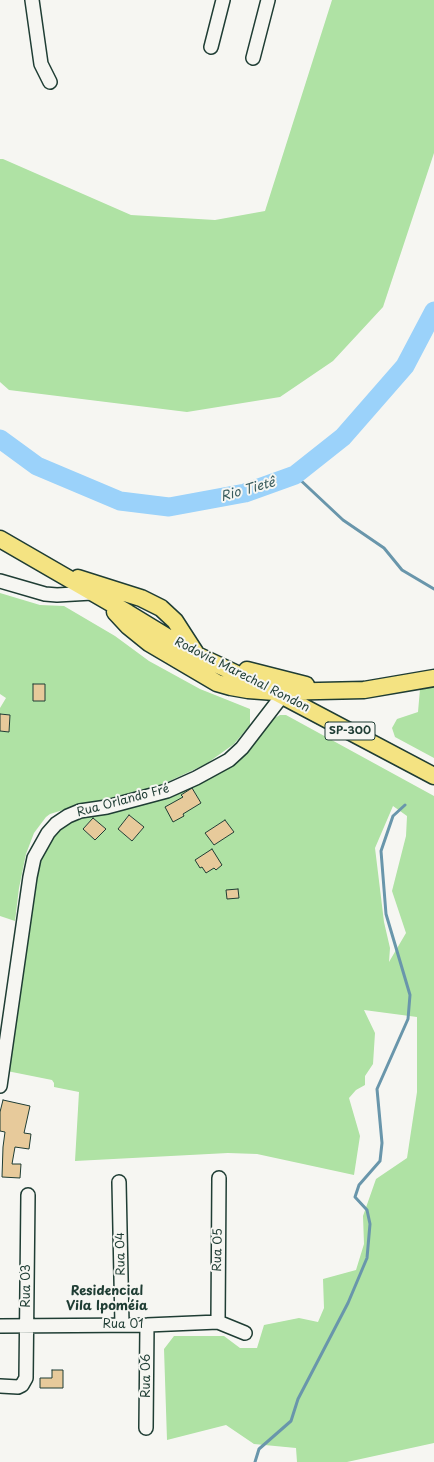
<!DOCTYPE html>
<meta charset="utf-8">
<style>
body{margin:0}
canvas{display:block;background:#f6f6f2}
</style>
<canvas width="434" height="1462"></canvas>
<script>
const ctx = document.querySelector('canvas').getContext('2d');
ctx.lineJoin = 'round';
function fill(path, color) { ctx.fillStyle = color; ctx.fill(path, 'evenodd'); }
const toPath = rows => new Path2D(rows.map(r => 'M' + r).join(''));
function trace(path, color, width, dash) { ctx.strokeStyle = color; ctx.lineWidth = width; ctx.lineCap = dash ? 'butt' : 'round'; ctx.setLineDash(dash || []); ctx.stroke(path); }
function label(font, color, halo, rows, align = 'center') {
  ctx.font = font + ' "Playpen Sans",sans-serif'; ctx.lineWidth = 4; ctx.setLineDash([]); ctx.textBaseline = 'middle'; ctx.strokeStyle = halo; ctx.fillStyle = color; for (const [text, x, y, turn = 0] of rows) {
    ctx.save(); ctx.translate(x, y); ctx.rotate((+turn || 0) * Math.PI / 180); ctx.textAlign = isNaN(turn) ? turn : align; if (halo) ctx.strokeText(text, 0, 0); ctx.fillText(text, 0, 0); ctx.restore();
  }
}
const green = toPath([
 [332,0,434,0,434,153,383,307,333,361,280,397,187,412,9,390,0,382,0,159,3,159,131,215,215,220,265,211],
 [0,593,40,605,64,606,115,636,149,661,200,689,250,709,250,725,234,744,206,764,161,785,113,799,76,806,50,814,46,817,34,833,26,854,19,888,15,921,0,916,0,731,9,732,10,715,0,714,0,708,6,698,0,694],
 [33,684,45,684,45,700,33,700],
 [434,687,434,758,395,737,392,728,397,719,418,712,420,689],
 [280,715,286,715,434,796,434,1443,347,1462,297,1462,296,1448,254,1444,226,1425,167,1440,164,1349,174,1336,224,1336,240,1348,257,1348,264,1325,299,1318,318,1322,324,1308,323,1279,356,1270,364,1244,363,1216,376,1179,407,1158,417,1092,417,1017,364,1010,375,1033,373,1064,365,1076,365,1085,356,1090,349,1098,360,1136,354,1175,257,1154,228,1153,75,1161,79,1092,54,1087,54,1083,52,1080,7,1071,34,877,43,847,69,819,170,794,264,727,273,719],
 [192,788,201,803,190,809,181,795],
 [393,806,407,816,406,836,392,891,406,933,389,962,390,948,384,922,375,848],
 [129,815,144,827,132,841,118,829],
 [93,818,106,829,95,840,83,829],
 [225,820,234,832,214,845,205,833]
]);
const stream = toPath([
 [295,475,343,520,384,548,402,570,434,589],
 [255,1462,259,1449,291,1421,298,1399,348,1303,367,1258,370,1224,367,1210,355,1197,359,1185,380,1161,382,1143,377,1089,408,1019,410,995,386,914,381,851,393,816,405,805]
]);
const river = toPath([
 [0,439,37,466,120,501,169,507,245,493,295,475,343,437,405,366,434,311]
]);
const building = toPath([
 [33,684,45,684,45,701,33,701,33,684],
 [0,714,10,715,9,732,0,731,0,714],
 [192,788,201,803,183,814,184,816,173,822,165,807,183,797,181,795,192,788],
 [129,815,144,827,132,841,118,829,129,815],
 [93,818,106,829,95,840,83,829,93,818],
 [225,820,234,832,214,845,205,833,225,820],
 [212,849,222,865,216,870,214,868,206,873,202,867,200,868,195,860,212,849],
 [238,889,239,898,227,899,226,890,238,889],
 [3,1100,30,1106,24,1133,31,1134,29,1149,15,1147,12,1164,21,1164,20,1178,2,1177,3,1147,5,1132,0,1131,0,1112,3,1100],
 [52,1370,63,1370,63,1388,40,1388,40,1378,52,1378,52,1370]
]);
const minor = toPath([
 [32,0,41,64,50,82],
 [211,47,223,0],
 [253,58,268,0],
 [0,581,45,594,57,595,92,593],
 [0,1086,30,877,34,858,48,833,56,824,68,816,80,811,107,807,167,791,196,778,229,760,242,748,282,696],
 [119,1182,122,1325],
 [218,1322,219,1178],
 [0,1326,147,1325,218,1322,245,1333],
 [0,1386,18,1387,22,1385,26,1378,28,1195],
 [146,1428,147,1325]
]);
const major = toPath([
 [0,539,128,613,197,655,275,692,434,776],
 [78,578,141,598,161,608,175,621,195,652],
 [115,612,128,626,149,643,217,683,231,687,248,690,275,692,364,690,434,678],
 [247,670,306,685]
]);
const shields = [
 [350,731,50]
];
const shieldNames = [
 ["SP-300",350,731]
];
const streetNames = [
 ["Rodovia Marechal Rondon",242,675,27],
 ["Rua Orlando Fré",123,801,-15],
 ["Rua 05",218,1250,-89],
 ["Rua 04",121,1254,-91],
 ["Rua 03",27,1286,-90],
 ["Rua 01",123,1325],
 ["Rua 06",147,1376,-90]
];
const waterNames = [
 ["Rio Tietê",248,490,-16]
];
const neighbourhoodNames = [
 ["Residencial",107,1291],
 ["Vila Ipoméia",107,1306]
];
fill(green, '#afe2a4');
trace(stream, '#6996ab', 3);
trace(river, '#9bd2fa', 19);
fill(building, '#e7ca9b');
trace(building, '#1f3d34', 1);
trace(minor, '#1f3d34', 16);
trace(major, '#1f3d34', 19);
trace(minor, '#f6f6f2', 13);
trace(major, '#f4e382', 16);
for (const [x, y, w] of shields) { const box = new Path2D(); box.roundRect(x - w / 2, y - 9, w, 18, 3); ctx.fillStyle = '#f6f6f2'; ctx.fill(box); trace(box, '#1f3d34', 1); }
label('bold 11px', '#1f3d34', null, shieldNames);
label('12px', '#1f3d34', '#f6f6f2', streetNames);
label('italic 13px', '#385b5c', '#f6f6f2', waterNames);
label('bold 13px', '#1f3d34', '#f6f6f2', neighbourhoodNames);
</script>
